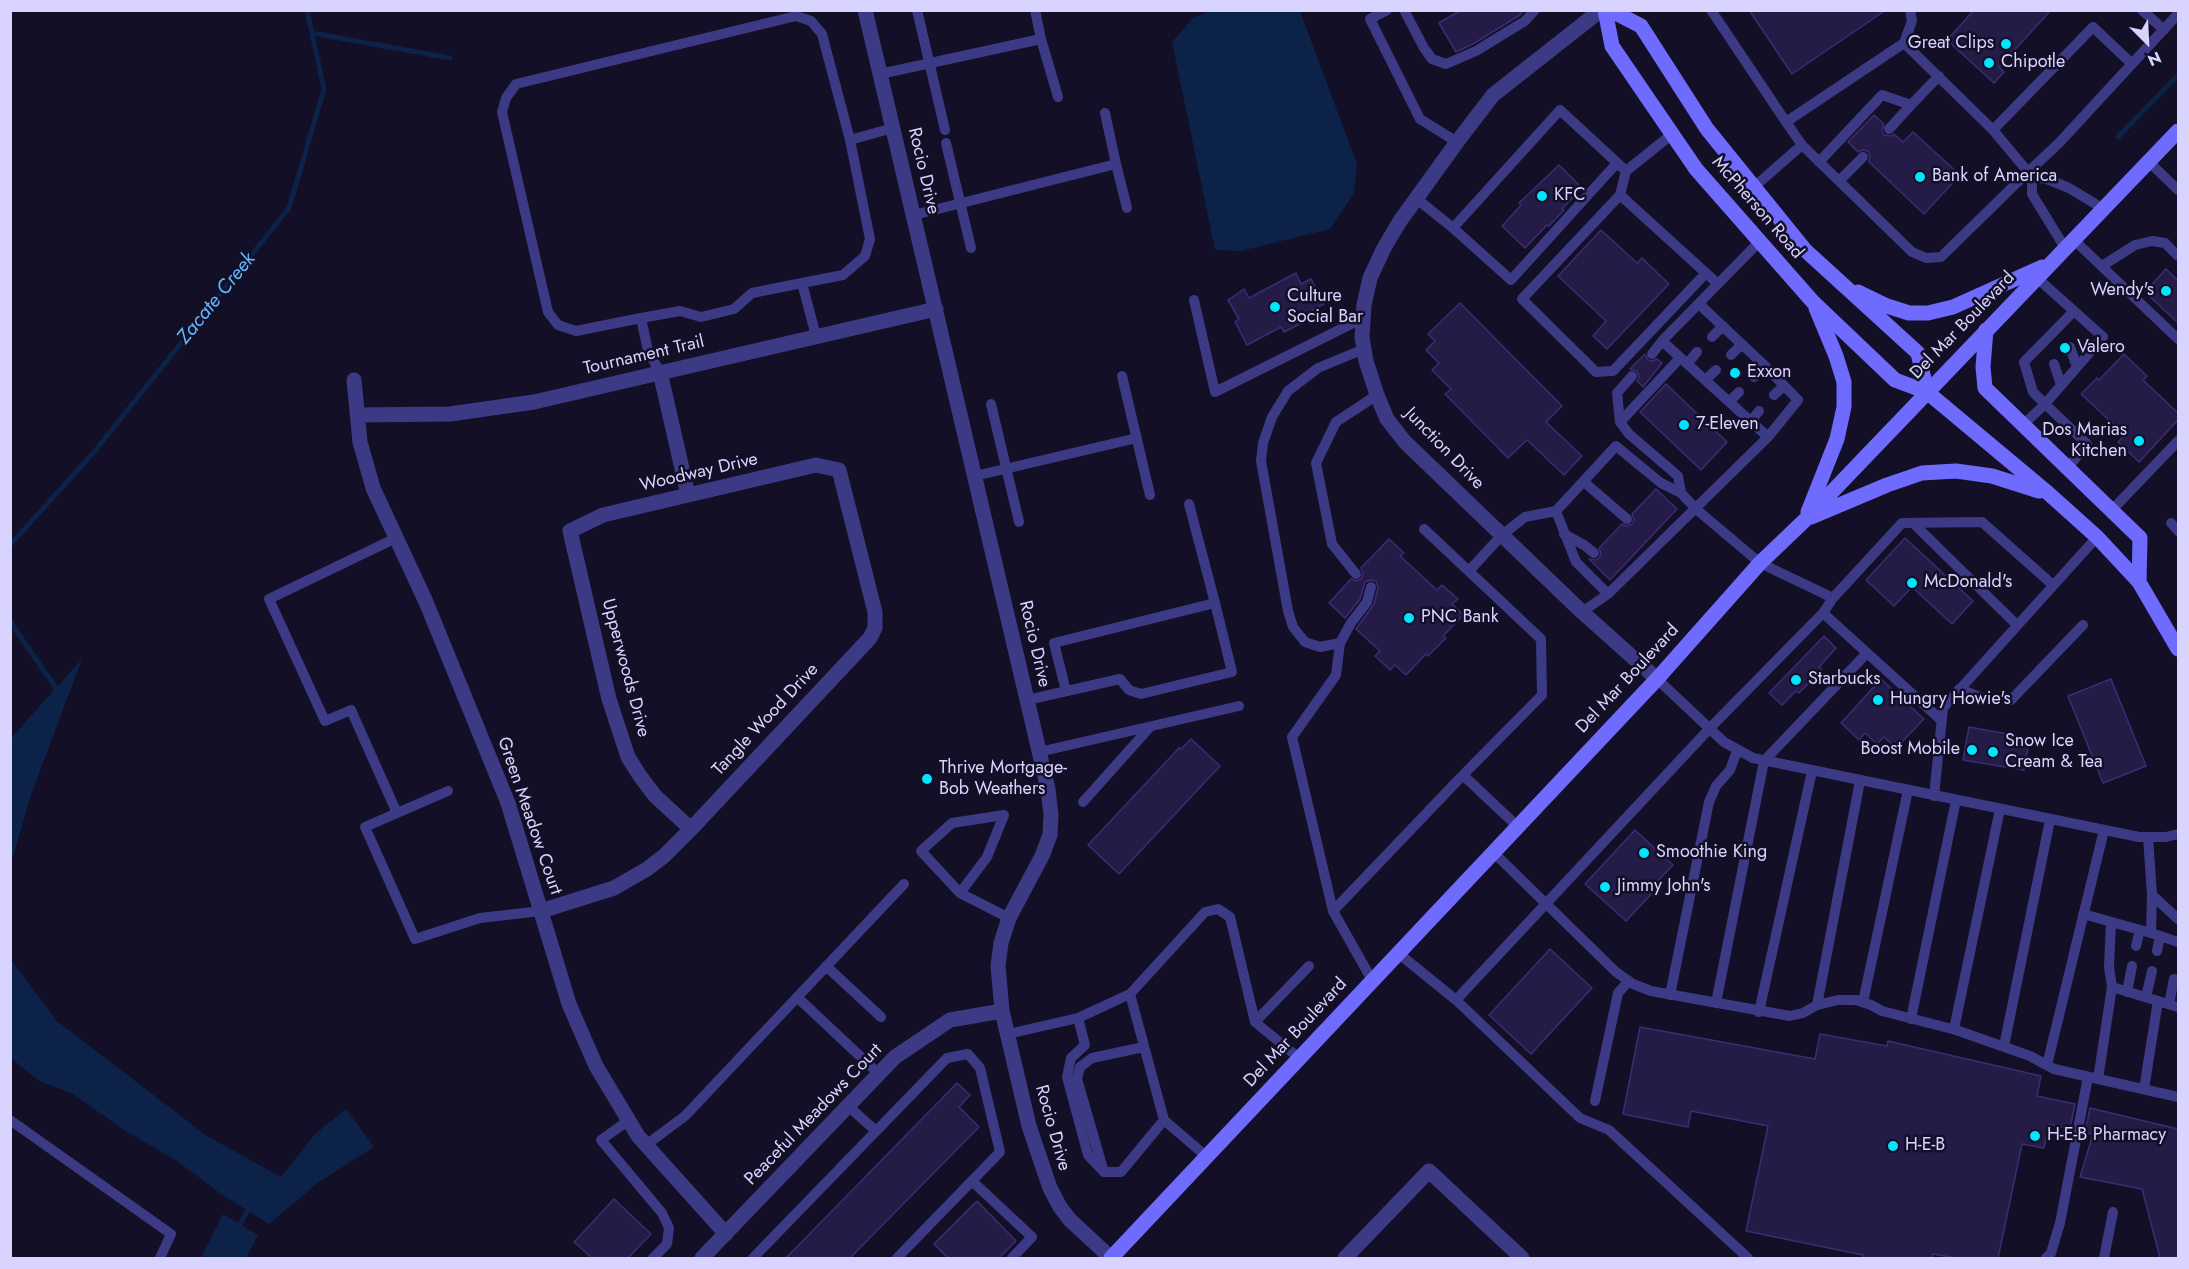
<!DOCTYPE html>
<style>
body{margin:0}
#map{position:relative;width:2189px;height:1269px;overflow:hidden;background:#130f26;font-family:Jost,sans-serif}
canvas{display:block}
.frame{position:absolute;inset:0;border:12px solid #d9d4ff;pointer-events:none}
.north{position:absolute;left:2117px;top:12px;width:60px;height:60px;-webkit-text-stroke:4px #130f26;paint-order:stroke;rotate:156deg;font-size:16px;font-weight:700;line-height:24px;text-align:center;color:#d9d4ff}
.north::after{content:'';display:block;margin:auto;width:21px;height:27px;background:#d9d4ff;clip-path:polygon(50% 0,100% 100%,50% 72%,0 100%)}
</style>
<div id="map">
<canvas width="2189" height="1269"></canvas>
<div class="frame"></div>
<div class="north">N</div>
</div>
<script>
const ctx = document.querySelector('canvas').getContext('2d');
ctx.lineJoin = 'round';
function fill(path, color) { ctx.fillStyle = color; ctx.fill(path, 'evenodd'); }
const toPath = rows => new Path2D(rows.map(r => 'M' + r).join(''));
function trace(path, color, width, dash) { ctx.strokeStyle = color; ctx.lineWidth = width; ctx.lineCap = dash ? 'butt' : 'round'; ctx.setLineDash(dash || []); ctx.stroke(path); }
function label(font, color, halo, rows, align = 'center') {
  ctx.font = font + ' Jost,sans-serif'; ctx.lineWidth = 5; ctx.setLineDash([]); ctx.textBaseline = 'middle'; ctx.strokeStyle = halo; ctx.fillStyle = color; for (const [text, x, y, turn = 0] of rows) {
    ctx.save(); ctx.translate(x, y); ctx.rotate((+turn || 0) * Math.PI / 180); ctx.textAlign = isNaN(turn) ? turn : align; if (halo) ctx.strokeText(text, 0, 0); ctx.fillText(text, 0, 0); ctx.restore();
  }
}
const water = toPath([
 [1215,10,1300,11,1357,164,1354,193,1330,229,1241,251,1215,250,1172,42,1194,17],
 [82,659,31,795,11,863,11,738],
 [10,937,12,961,57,1021,207,1136,281,1177,314,1135,346,1109,374,1147,319,1182,269,1224,224,1196,177,1161,124,1130,73,1094,39,1081,11,1058],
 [223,1214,258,1235,246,1258,201,1258]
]);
const stream = toPath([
 [312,33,450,58],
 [2118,137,2178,75],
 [10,545,94,452,289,208,324,89,307,10],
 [10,619,15,629,56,688,55,693],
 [237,1230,251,1204]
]);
const building = toPath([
 [1461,10,1524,10,1520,15,1473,44,1456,52,1439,23,1461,10],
 [1749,10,1886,10,1792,74,1749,10],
 [1974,10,2051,10,1999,67,2004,72,1994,83,1947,40,1974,10],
 [1874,115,1884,124,1882,131,1884,135,1891,136,1894,134,1903,142,1913,132,1960,175,1924,214,1869,162,1870,156,1868,151,1862,150,1858,152,1848,142,1874,115],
 [1559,165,1582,188,1562,209,1564,210,1549,226,1547,225,1525,248,1502,226,1521,205,1519,203,1559,165],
 [1601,230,1637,263,1642,258,1669,284,1607,349,1593,336,1606,321,1558,276,1601,230],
 [2166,269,2178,281,2178,323,2145,292,2166,269],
 [1296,273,1301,284,1311,279,1324,304,1312,310,1315,316,1284,332,1281,327,1247,345,1235,322,1239,319,1228,300,1244,289,1249,298,1296,273],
 [1460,303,1562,406,1546,422,1582,456,1564,475,1527,440,1508,458,1445,394,1451,389,1432,370,1439,363,1426,350,1435,341,1428,334,1460,303],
 [1645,354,1648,360,1652,361,1657,359,1662,363,1643,387,1637,381,1639,377,1637,371,1630,369,1645,354],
 [2124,354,2147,376,2143,380,2178,413,2178,420,2139,462,2118,442,2125,435,2081,394,2097,378,2099,380,2124,354],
 [1666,384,1727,442,1701,470,1640,412,1666,384],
 [1656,489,1677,509,1610,580,1589,559,1596,560,1599,558,1601,554,1599,548,1622,524,1626,526,1632,524,1634,520,1632,514,1656,489],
 [1905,538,1973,601,1952,624,1912,587,1894,606,1866,580,1905,538],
 [1389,539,1404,553,1400,556,1437,590,1442,585,1458,599,1452,604,1463,615,1443,636,1446,638,1428,656,1426,654,1406,675,1395,665,1390,670,1375,656,1380,651,1356,629,1374,604,1378,588,1376,581,1370,580,1365,582,1360,599,1345,618,1329,603,1351,579,1357,581,1361,579,1363,573,1361,568,1389,539],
 [1824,636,1836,648,1819,667,1822,670,1799,693,1796,691,1782,705,1769,693,1824,636],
 [1881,679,1924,719,1896,748,1884,737,1877,744,1865,733,1859,740,1841,723,1881,679],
 [2111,679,2146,766,2103,783,2068,696,2111,679],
 [1969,727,2030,738,2024,770,1963,760,1969,727],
 [1191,739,1220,766,1119,874,1088,845,1179,748,1181,749,1191,739],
 [1635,830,1673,865,1654,885,1657,888,1626,921,1585,884,1635,830],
 [1550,949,1592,988,1531,1054,1489,1015,1550,949],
 [1640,1027,1815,1059,1820,1034,1887,1046,1888,1041,2041,1076,2037,1096,2075,1104,2070,1129,2049,1124,2044,1148,2022,1144,1998,1258,1956,1258,1933,1254,1932,1258,1862,1258,1863,1255,1746,1231,1768,1126,1691,1111,1688,1127,1623,1114,1640,1027],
 [957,1083,970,1095,959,1107,979,1127,850,1258,786,1258,957,1083],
 [2090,1108,2178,1129,2178,1258,2160,1258,2142,1189,2080,1177,2093,1134,2085,1133,2090,1108],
 [614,1199,651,1234,628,1258,592,1258,574,1242,614,1199],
 [977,1201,1016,1241,999,1258,948,1258,934,1244,977,1201]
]);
const service = toPath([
 [917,10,945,130],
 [1035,10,1041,39],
 [1387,10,1370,19,1420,119,1457,142],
 [1404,10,1424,48,1432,59,1446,64,1476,51,1525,21,1535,10],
 [1711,10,1786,122],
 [2142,10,2164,30],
 [1904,43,1912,21,1910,10],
 [880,74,1041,39,1058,97],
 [1105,113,1116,164],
 [1889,129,1911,105],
 [1993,130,2093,27,2132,64],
 [1671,135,1626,171,1620,195,1718,284],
 [946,143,971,248],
 [1819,162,1882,95,1911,105,1939,76],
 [2149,162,2178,190],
 [2032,177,2047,179,2069,188,2102,208],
 [1839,181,1863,157],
 [1754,187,1802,145],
 [1620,195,1522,299,1596,372,1613,371,1706,273],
 [1417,199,1453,228,1560,110,1626,171],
 [914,215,1116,164,1127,208],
 [1453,228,1511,280,1617,163],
 [2073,239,2178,339],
 [2065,248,2032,194,2032,177,2028,172,1993,130,1904,43,1786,122,1802,145,1912,252,1926,258,1941,257,2028,172,2059,143,2178,14],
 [2102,266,2135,245,2152,241,2165,243,2178,256],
 [2037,278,2074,311],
 [1194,300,1215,392,1363,318],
 [1699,304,1765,366,1798,400,1768,437],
 [641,318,576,331,558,325,548,312,502,112,506,98,516,84,796,16,811,21,822,34,850,140],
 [816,336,802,283,843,275,865,256,870,239,850,140,893,128],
 [1712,337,1723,326],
 [2070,347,2077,367],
 [1652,354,1662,341],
 [1731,355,1742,344],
 [1687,364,1697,352],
 [2054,364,2061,385],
 [660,372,648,351,641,318,680,311,701,317,734,309,752,293,802,283],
 [1122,376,1150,495],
 [1632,376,1617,393,1620,422,1629,434,1678,476,1681,493,1696,509,1760,563,1833,598,1823,613],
 [1754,377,1765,366],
 [1705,380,1716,370],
 [1774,395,1784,386],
 [1729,402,1739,392],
 [991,404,1019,522],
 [1751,421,1759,411],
 [1620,422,1680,358],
 [2023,425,2045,404,2033,392,2024,362,2074,311,2103,337,2045,404,2087,444,2067,469],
 [975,476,1137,438],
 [1584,482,1627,519],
 [1189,504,1215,603],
 [1556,511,1576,562,1608,594],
 [2111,511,2178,441],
 [1913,523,2017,625],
 [2171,523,2178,531],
 [1424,529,1541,639,1542,695,1463,775,1517,826],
 [1564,534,1584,545,1594,553],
 [396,538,269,599,325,721,351,710,397,813,365,827,415,939,480,918,541,911],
 [1469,571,1502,535,1525,517,1556,511,1616,446,1661,483,1681,493],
 [1356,574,1332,544,1316,463,1336,422,1377,395],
 [1371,587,1367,602,1351,623,1340,643,1336,675,1292,737,1333,911,1372,980],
 [1833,598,1902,523,1982,522,2053,585],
 [1582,612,1608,594,1768,437,1662,341,1760,241],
 [1340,643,1320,647,1305,642,1293,627,1288,611,1261,461,1263,443,1272,417,1288,391,1318,368,1364,349],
 [1657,679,1724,742,1753,758,2139,837,2166,837,2178,834],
 [1959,689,1983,698,2011,700,2083,625],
 [1027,700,1120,679,1129,690,1141,694,1232,672,1215,603,1054,643,1066,691],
 [1039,752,1239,706],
 [1934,796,1943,708,2097,537],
 [1083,802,1150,727],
 [397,813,448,791],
 [1493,852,1616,972,1633,984,1651,991,1790,1016,1803,1013,1817,1005,1838,1000,1856,1000,1871,1005,1882,1011,1956,1030,2030,1056,2054,1069,2178,1097],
 [960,893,987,857,1004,815,952,823,921,851,960,893,1009,918],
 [2152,895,2178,919],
 [1333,911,1463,775],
 [2083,914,2151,933,2152,895,2148,837],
 [2151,933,2178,942],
 [2136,946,2140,930],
 [2157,951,2160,936],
 [1398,953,1456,1000,1580,1118,1609,1130,1748,1258],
 [826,966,881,1017],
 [2112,987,2178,1007],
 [2127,992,2132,966],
 [1130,994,1164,1120,1207,1157],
 [1670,995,1709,802,1716,786,1730,770,1737,751],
 [797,997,879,1074],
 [2146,997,2152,971],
 [1456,1000,1710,728,1823,613,1941,720],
 [1863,1002,1908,790],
 [1716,1003,1764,761,1867,653],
 [2169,1004,2174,979],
 [1817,1005,1860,781],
 [1759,1012,1812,771],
 [1078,1018,1085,1045,1071,1058,1067,1077,1088,1155,1104,1172,1121,1172,1164,1120],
 [1911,1019,1956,800],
 [1255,1022,1309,966],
 [1954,1029,2000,809],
 [1008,1034,1078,1018,1130,994,1205,912,1218,909,1230,917,1255,1022,1299,1058],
 [2004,1046,2050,820],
 [2047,1065,2104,830],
 [2098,1079,2112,987,2109,967,2111,923],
 [2144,1089,2158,1001],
 [1595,1101,1618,993,1629,981],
 [848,1106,876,1131],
 [10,1120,171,1234,160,1258],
 [629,1120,601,1140,662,1213,669,1228,667,1244,653,1258],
 [646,1145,685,1116,904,884],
 [1103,1169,1077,1079,1080,1067,1092,1058,1144,1047],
 [972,1181,1032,1237,1012,1258],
 [753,1258,947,1058,968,1054,980,1068,1000,1152,897,1258],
 [2046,1258,2051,1253,2060,1223,2088,1077],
 [2104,1258,2113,1212]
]);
const minor = toPath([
 [865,10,1048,789,1051,815,1050,835,1042,856,1009,918,1001,943,998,966,1002,1011,1029,1126,1050,1188,1060,1207,1070,1220,1111,1258],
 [1601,10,1493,95,1457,142,1400,221,1384,248,1370,278,1364,305,1362,337,1366,361,1377,395,1387,419,1405,442,1582,612,1657,679],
 [660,372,688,495],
 [354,380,360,442,373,488,426,602,508,803,569,1004,596,1066,638,1136,726,1234],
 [357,415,450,414,534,402,936,309],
 [541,911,614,888,647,869,664,856,691,829,870,638,875,628,875,612,839,470,816,465,603,515,570,531,609,699,628,757,640,776,655,796,691,829],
 [702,1258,895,1057,950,1020,1002,1011],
 [1345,1258,1429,1171,1522,1258]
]);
const secondary = toPath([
 [1605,10,1612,46,1696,169,1813,302,1895,380,1927,392,2048,493,2097,537,2139,582,2178,649],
 [1610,10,1641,26,1707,129,1805,250,1918,353,1927,392],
 [1858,292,1887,306,1909,313,1928,313,1953,307,2042,267],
 [1986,330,1983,367,1985,388,2140,538,2139,582],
 [1808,512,1837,439,1844,407,1844,382,1836,356,1816,308],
 [1811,517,1887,485,1922,473,1956,471,1992,476,2039,491],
 [1111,1258,1657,679,1760,563,1805,520,2178,131]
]);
const markers = [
 [2006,44,6,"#00e5ff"],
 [1989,63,6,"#00e5ff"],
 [1920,177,6,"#00e5ff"],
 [1542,196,6,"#00e5ff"],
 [2166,291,6,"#00e5ff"],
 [1275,307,6,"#00e5ff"],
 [2065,348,6,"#00e5ff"],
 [1735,373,6,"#00e5ff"],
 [1684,425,6,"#00e5ff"],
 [2139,441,6,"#00e5ff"],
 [1912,583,6,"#00e5ff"],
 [1409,618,6,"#00e5ff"],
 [1796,680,6,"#00e5ff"],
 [1878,700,6,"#00e5ff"],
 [1972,750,6,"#00e5ff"],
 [1993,752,6,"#00e5ff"],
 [927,779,6,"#00e5ff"],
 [1644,853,6,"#00e5ff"],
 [1605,887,6,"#00e5ff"],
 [2035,1136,6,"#00e5ff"],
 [1893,1146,6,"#00e5ff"]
];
const poiNames = [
 ["Great Clips",1994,44,"right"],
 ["Chipotle",2001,63],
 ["Bank of America",1932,177],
 ["KFC",1554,196],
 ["Wendy's",2154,291,"right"],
 ["Culture",1287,297],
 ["Social Bar",1287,318],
 ["Valero",2077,348],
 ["Exxon",1747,373],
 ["7-Eleven",1696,425],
 ["Dos Marias",2127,431,"right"],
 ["Kitchen",2127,452,"right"],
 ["McDonald's",1924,583],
 ["PNC Bank",1421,618],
 ["Starbucks",1808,680],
 ["Hungry Howie's",1890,700],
 ["Snow Ice",2005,742],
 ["Cream & Tea",2005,763],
 ["Boost Mobile",1960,750,"right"],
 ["Thrive Mortgage-",939,769],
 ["Bob Weathers",939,790],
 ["Smoothie King",1656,853],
 ["Jimmy John's",1617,887],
 ["H-E-B Pharmacy",2047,1136],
 ["H-E-B",1905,1146]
];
const streetNames = [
 ["Rocio Drive",923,171,77],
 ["McPherson Road",1757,208,49],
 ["Del Mar Boulevard",1963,326,-46],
 ["Tournament Trail",644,356,-13],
 ["Junction Drive",1444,449,46],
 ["Woodway Drive",699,473,-13],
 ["Rocio Drive",1034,644,77],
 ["Upperwoods Drive",625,668,75],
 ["Del Mar Boulevard",1628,679,-47],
 ["Tangle Wood Drive",766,720,-47],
 ["Green Meadow Court",529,816,71],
 ["Del Mar Boulevard",1296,1033,-47],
 ["Peaceful Meadows Court",814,1115,-46],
 ["Rocio Drive",1052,1128,74]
];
const waterNames = [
 ["Zacate Creek",217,299,-51]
];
fill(water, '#0c2248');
trace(stream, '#0c2248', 5);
fill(building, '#241b47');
trace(building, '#3b2d73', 1.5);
trace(service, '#3d3a85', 10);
trace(minor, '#3d3a85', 15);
trace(secondary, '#6f6bff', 15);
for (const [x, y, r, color] of markers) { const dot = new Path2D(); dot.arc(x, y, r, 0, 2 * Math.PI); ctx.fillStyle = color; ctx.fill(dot); trace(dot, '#130f26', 2); }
label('18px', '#d9d4ff', '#130f26', poiNames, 'left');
label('18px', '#d9d4ff', '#130f26', streetNames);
label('italic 20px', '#62b6ff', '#130f26', waterNames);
</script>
